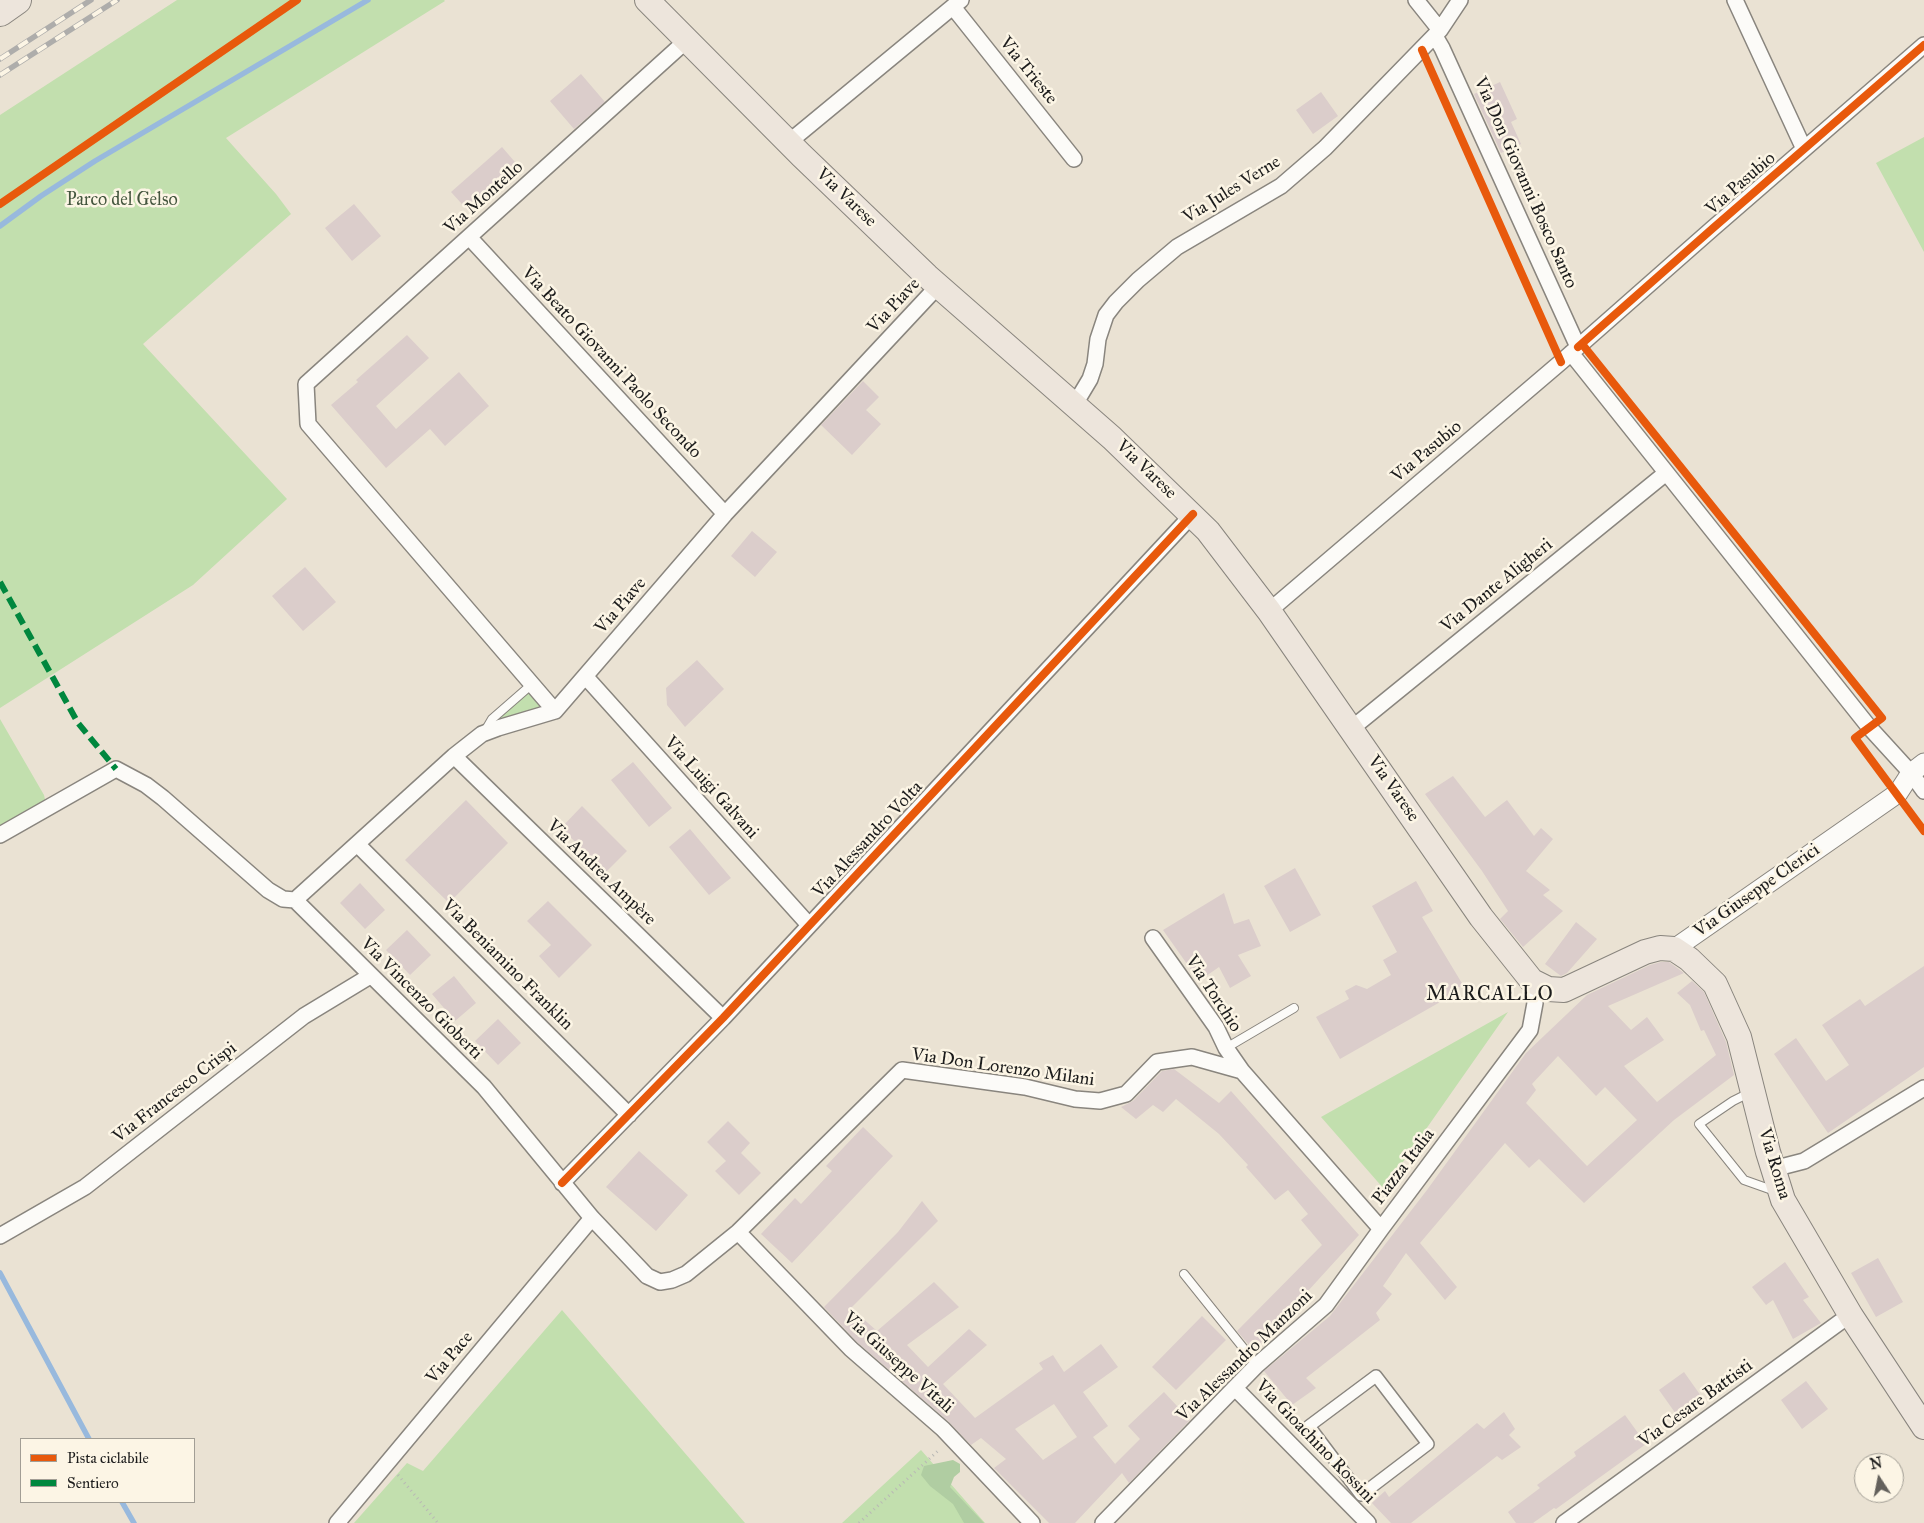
<!DOCTYPE html>
<meta charset="utf-8">
<style>
body{margin:0}
#map{position:relative;width:1924px;height:1523px;overflow:hidden;background:#eae2d3;font-family:"IM FELL Great Primer",serif}
canvas{display:block}
.legend{position:absolute;left:20px;top:1438px;width:175px;height:65px;box-sizing:border-box;background:#fcf5e5;border:1px solid #a29e95;margin:0;padding:6px 9px;list-style:none;font-size:15px;color:#1c1c1c}
.legend li{display:flex;align-items:center;gap:10px;height:25px}
.legend b{width:25px;border:1px solid #a29e95}
.north{position:absolute;left:1854px;top:1453px;width:50px;height:50px;box-sizing:border-box;background:#fcf5e5;border:1px solid #a29e95;border-radius:50%;rotate:349deg;font-size:14px;font-weight:700;line-height:20px;text-align:center;color:#1c1c1c}
.north::after{content:'';display:block;margin:auto;width:18px;height:22px;background:#64615c;clip-path:polygon(50% 0,100% 100%,50% 72%,0 100%)}
</style>
<div id="map">
<canvas width="1924" height="1523"></canvas>
<ul class="legend">
<li><b style="height:6px;background:#e8590c"></b>Pista ciclabile</li>
<li><b style="height:6px;background:#00873e"></b>Sentiero</li>
</ul>
<div class="north">N</div>
</div>
<script>
const ctx = document.querySelector('canvas').getContext('2d');
ctx.lineJoin = 'round';
function fill(path, color) { ctx.fillStyle = color; ctx.fill(path, 'evenodd'); }
const toPath = rows => new Path2D(rows.map(r => 'M' + r).join(''));
function trace(path, color, width, dash) { ctx.strokeStyle = color; ctx.lineWidth = width; ctx.lineCap = dash ? 'butt' : 'round'; ctx.setLineDash(dash || []); ctx.stroke(path); }
function label(font, color, halo, rows, align = 'center') {
  ctx.font = font + ' "IM FELL Great Primer",serif'; ctx.lineWidth = 5; ctx.setLineDash([]); ctx.textBaseline = 'middle'; ctx.strokeStyle = halo; ctx.fillStyle = color; for (const [text, x, y, turn = 0] of rows) {
    ctx.save(); ctx.translate(x, y); ctx.rotate((+turn || 0) * Math.PI / 180); ctx.textAlign = isNaN(turn) ? turn : align; if (halo) ctx.strokeText(text, 0, 0); ctx.fillText(text, 0, 0); ctx.restore();
  }
}
const green = toPath([
 [177,0,444,0,445,1,226,138,276,194,291,214,143,344,287,499,193,585,0,708,0,115],
 [1924,137,1924,252,1876,163],
 [525,693,529,693,539,702,540,706,539,708,500,719,500,716],
 [0,719,44,795,46,804,0,830],
 [1508,1012,1384,1189,1321,1117],
 [562,1310,745,1523,354,1523,407,1463,423,1471],
 [921,1450,985,1523,842,1523]
]);
const forest = toPath([
 [953,1460,960,1464,960,1472,954,1477,950,1487,984,1523,964,1523,953,1504,930,1486,921,1475,924,1466]
]);
const stream = toPath([
 [0,226,41,196,95,161,368,0],
 [0,1273,89,1439],
 [122,1502,134,1523]
]);
const building = toPath([
 [581,74,605,102,574,129,550,101],
 [1500,82,1517,119,1511,122,1521,144,1501,153,1474,94],
 [1321,92,1338,116,1313,134,1296,110],
 [502,147,521,169,471,214,451,192],
 [354,204,381,236,352,261,325,228],
 [407,335,429,358,376,406,396,429,459,372,489,406,445,446,430,429,386,468,331,405,358,382,356,380],
 [863,381,879,397,866,410,881,424,852,455,821,425],
 [752,531,777,552,755,577,731,556],
 [305,567,336,602,303,631,272,596],
 [697,660,724,689,685,727,667,705,666,688],
 [633,762,672,808,649,827,611,780],
 [1453,776,1485,817,1507,800,1534,836,1541,828,1553,839,1526,871,1550,890,1543,895,1563,911,1523,947,1500,919,1508,911,1482,871,1425,794],
 [466,800,508,843,449,903,405,860],
 [582,806,627,851,606,872,561,828],
 [690,829,731,878,709,895,669,847],
 [1295,868,1321,915,1290,932,1264,886],
 [1416,881,1433,911,1422,917,1463,985,1455,990,1456,993,1340,1059,1316,1017,1349,999,1345,991,1356,985,1367,989,1391,975,1383,960,1397,952,1372,906],
 [360,883,385,910,365,929,340,903],
 [1224,893,1234,924,1249,919,1261,946,1238,955,1251,976,1230,988,1219,967,1199,981,1163,930],
 [548,901,592,945,559,978,539,956,551,945,527,921],
 [1576,922,1597,939,1567,973,1561,976,1545,964],
 [407,930,431,955,410,975,386,950],
 [1661,962,1669,962,1684,973,1608,1006,1631,1030,1647,1017,1664,1040,1624,1066,1657,1102,1716,1055,1704,1030,1701,1031,1690,1005,1677,993,1692,981,1704,992,1726,1042,1734,1075,1674,1120,1584,1203,1539,1159,1529,1168,1505,1143,1420,1243,1457,1287,1445,1300,1406,1253,1383,1286,1392,1294,1376,1313,1380,1320,1306,1378,1316,1388,1292,1405,1264,1371,1330,1316,1427,1190,1526,1053,1587,995,1650,965],
 [1558,1056,1596,1096,1605,1087,1637,1120,1587,1166,1526,1103,1536,1090,1532,1084],
 [1924,966,1924,1067,1828,1133,1774,1054,1796,1038,1826,1081,1849,1065,1822,1025,1860,999,1865,1006],
 [454,976,476,1003,455,1021,432,994],
 [498,1019,521,1043,498,1065,475,1041],
 [1174,1069,1219,1103,1231,1091,1359,1235,1287,1314,1255,1352,1237,1331,1322,1245,1301,1220,1308,1214,1288,1190,1275,1200,1246,1167,1248,1165,1219,1134,1176,1099,1163,1112,1153,1105,1136,1119,1121,1107,1133,1101,1162,1071],
 [728,1121,750,1143,741,1153,761,1173,739,1195,715,1171,726,1161,707,1142],
 [863,1127,893,1156,792,1263,761,1234,795,1198,801,1204,832,1171,826,1166],
 [639,1151,688,1195,656,1231,606,1187],
 [922,1201,938,1221,851,1308,877,1331,934,1282,959,1307,907,1345,928,1367,969,1329,987,1345,943,1384,975,1418,1043,1369,1039,1363,1053,1355,1064,1372,1101,1344,1118,1367,1083,1392,1108,1426,1093,1437,1120,1470,1115,1464,1140,1439,1128,1426,1164,1392,1190,1420,1129,1483,1122,1473,1075,1523,1049,1523,994,1468,1006,1459,981,1438,971,1445,949,1422,857,1342,824,1307,898,1232],
 [1054,1404,1077,1437,1043,1460,1015,1429],
 [1878,1258,1903,1302,1876,1317,1851,1273],
 [1785,1262,1809,1297,1803,1300,1821,1323,1793,1339,1773,1300,1766,1305,1752,1287],
 [1202,1316,1226,1340,1176,1390,1152,1367],
 [1684,1372,1701,1396,1676,1414,1659,1390],
 [1806,1381,1828,1409,1802,1429,1781,1400],
 [1504,1412,1515,1429,1509,1435,1521,1447,1502,1460,1497,1456,1411,1523,1391,1523,1372,1503,1385,1491,1389,1497,1477,1423,1484,1429],
 [1625,1415,1646,1444,1556,1509,1554,1508,1533,1523,1516,1523,1508,1512,1540,1488,1537,1485,1576,1456,1574,1452]
]);
const path = toPath([
 [398,1475,438,1523],
 [859,1523,940,1449]
]);
const service = toPath([
 [485,731,492,719,531,685],
 [1226,1048,1294,1008],
 [1751,1092,1733,1101,1699,1124,1744,1180,1775,1191],
 [1184,1274,1257,1365]
]);
const pedestrian = toPath([
 [1376,1376,1428,1444,1361,1495,1309,1426,1376,1376]
]);
const minor = toPath([
 [1416,0,1440,30],
 [1735,0,1804,149],
 [953,7,1074,159],
 [1435,36,1442,48,1578,347],
 [789,142,961,0],
 [469,237,725,514],
 [1571,353,1869,727,1911,773,1924,791],
 [1075,404,1090,379,1095,364,1098,339,1106,315,1116,302,1138,280,1177,247,1281,186,1325,148,1440,30,1460,0],
 [1269,611,1561,362,1712,229,1924,45],
 [585,676,809,925],
 [555,711,308,424,306,384,687,40],
 [1351,729,1666,473],
 [454,756,723,1018],
 [0,835,116,769,146,785,163,798,268,890,283,899,295,900,484,1087,592,1218,647,1276,660,1282,672,1280,686,1274,738,1232,902,1070,1025,1087,1075,1099,1100,1101,1126,1094,1157,1062,1192,1057,1242,1071,1381,1229],
 [357,844,629,1115],
 [295,900,454,756,482,734,498,728,555,711,725,514,938,286],
 [1153,938,1216,1027,1226,1048,1242,1071],
 [1773,1169,1804,1161,1924,1088],
 [562,1183,723,1018,1193,514],
 [738,1232,851,1349,943,1429,1032,1523],
 [0,1236,85,1187,304,1016,370,976],
 [1235,1388,1368,1523],
 [337,1523,592,1218],
 [1103,1523,1257,1365,1326,1305,1381,1229,1530,1030,1535,1003,1532,981],
 [1564,1523,1840,1322,1851,1316]
]);
const tertiary = toPath([
 [1674,949,1898,793,1911,773,1924,763]
]);
const primary = toPath([
 [647,0,801,155,927,276,1112,438,1208,531,1269,611,1481,917,1532,981,1548,989,1564,990,1645,952,1660,948,1674,949,1689,959,1715,984,1739,1037,1768,1152,1783,1200,1851,1316,1924,1427]
]);
const motorway = toPath([
 [0,12,17,0]
]);
const rail = toPath([
 [0,59,91,0],
 [0,75,117,0]
]);
const quiet = toPath([
 [0,582,78,723,116,769]
]);
const cycleway = toPath([
 [1422,50,1561,362],
 [0,204,297,0],
 [1582,344,1882,718,1855,738,1924,831],
 [1578,347,1712,229,1924,45],
 [562,1183,723,1018,1193,514]
]);
const streetNames = [
 ["Via Trieste",1028,71,51],
 ["Via Don Giovanni Bosco Santo",1525,183,66],
 ["Via Pasubio",1741,184,-41],
 ["Via Jules Verne",1232,190,-32],
 ["Via Montello",484,198,-42],
 ["Via Varese",846,198,44],
 ["Via Piave",894,306,-47],
 ["Via Beato Giovanni Paolo Secondo",611,363,47],
 ["Via Pasubio",1427,452,-40],
 ["Via Varese",1146,470,44],
 ["Via Dante Aligheri",1497,586,-39],
 ["Via Piave",621,606,-49],
 ["Via Luigi Galvani",711,788,48],
 ["Via Varese",1393,789,55],
 ["Via Alessandro Volta",868,840,-47],
 ["Via Andrea Ampère",601,873,44],
 ["Via Giuseppe Clerici",1757,891,-35],
 ["Via Beniamino Franklin",507,965,45],
 ["Via Torchio",1213,994,57],
 ["Via Vincenzo Gioberti",421,999,45],
 ["Via Don Lorenzo Milani",1003,1068,8],
 ["Via Francesco Crispi",175,1093,-38],
 ["Via Roma",1774,1164,73],
 ["Piazza Italia",1404,1167,-53],
 ["Via Alessandro Manzoni",1245,1356,-44],
 ["Via Pace",450,1358,-50],
 ["Via Giuseppe Vitali",898,1363,42],
 ["Via Cesare Battisti",1696,1404,-36],
 ["Via Gioachino Rossini",1315,1442,46]
];
const parkNames = [
 ["Parco del Gelso",122,201]
];
const quarterNames = [
 ["MARCALLO",1490,995]
];
fill(green, '#c2dfae');
fill(forest, '#b0cda2');
trace(stream, '#98b9dd', 5.5);
fill(building, '#dbcdcb');
trace(service, '#89857e', 10);
trace(pedestrian, '#89857e', 14);
trace(minor, '#89857e', 18);
trace(tertiary, '#89857e', 21);
trace(primary, '#89857e', 26);
trace(motorway, '#89857e', 30);
trace(path, '#b9b8b5', 3, [1, 4]);
trace(service, '#fcfbf8', 8);
trace(pedestrian, '#fcfbf8', 11);
trace(minor, '#fcfbf8', 15);
trace(tertiary, '#fcfbf8', 19);
trace(primary, '#ede5dc', 24);
trace(motorway, '#ede5dc', 28);
trace(rail, '#aeadab', 5.5);
trace(rail, '#fcf5e5', 4, [11]);
trace(quiet, '#00873e', 6, [12, 6]);
trace(cycleway, '#e8590c', 8);
label('18px', '#1c1c1c', '#fcf5e5', streetNames);
label('18px', '#44563e', '#fcf5e5', parkNames);
ctx.letterSpacing = '1px';
label('20px', '#1c1c1c', '#fcf5e5', quarterNames);
ctx.letterSpacing = '0px';
</script>
